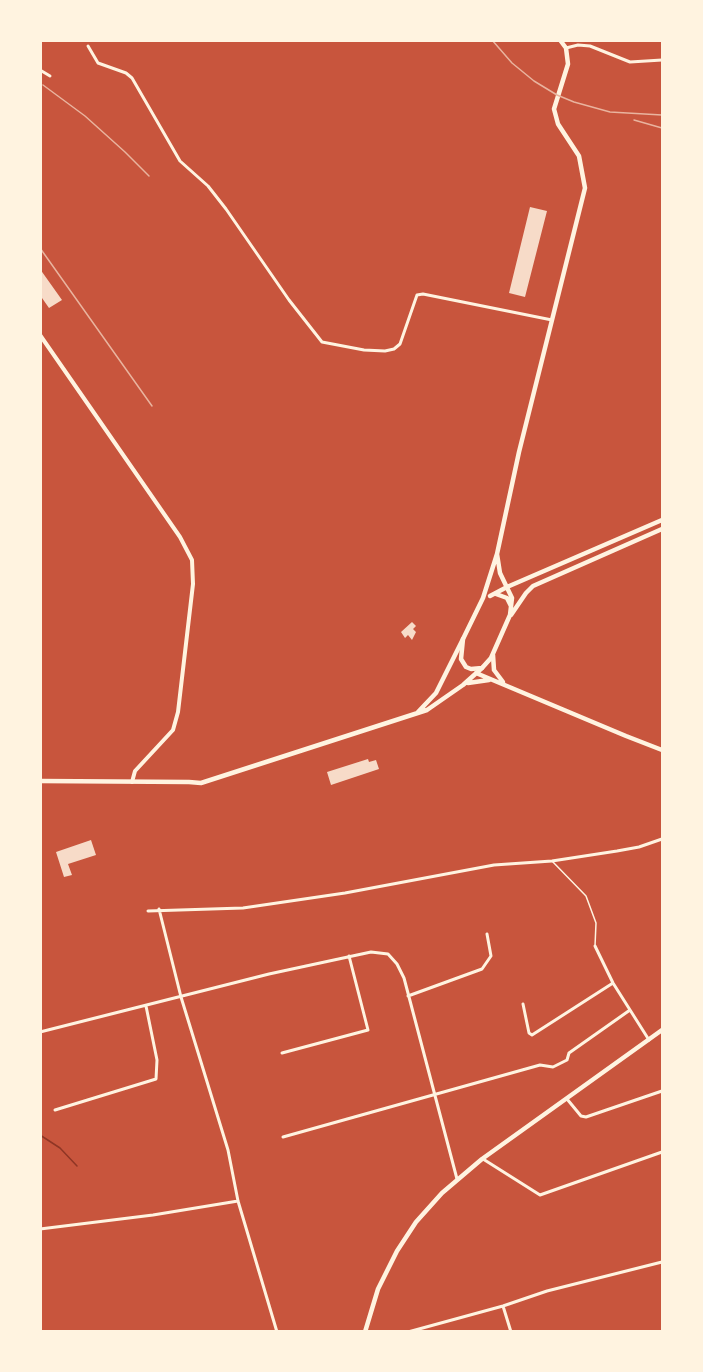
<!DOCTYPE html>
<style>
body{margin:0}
#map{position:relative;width:703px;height:1372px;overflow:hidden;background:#c8553d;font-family:Manrope,sans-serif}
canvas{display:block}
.frame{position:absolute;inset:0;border:42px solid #fff3e0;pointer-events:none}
</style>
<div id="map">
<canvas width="703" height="1372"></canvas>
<div class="frame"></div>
</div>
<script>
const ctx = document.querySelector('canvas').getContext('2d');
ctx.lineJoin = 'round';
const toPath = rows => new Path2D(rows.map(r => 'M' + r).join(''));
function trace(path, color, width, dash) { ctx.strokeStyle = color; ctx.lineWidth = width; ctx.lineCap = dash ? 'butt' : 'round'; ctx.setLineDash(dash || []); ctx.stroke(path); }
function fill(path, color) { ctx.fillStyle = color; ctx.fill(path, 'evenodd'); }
const stream = toPath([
 [40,1135,60,1148,77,1166]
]);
const building = toPath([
 [530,207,547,211,525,297,509,293],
 [40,269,62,300,49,308,42,298,40,299],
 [412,622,416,626,413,629,416,632,412,640,408,635,405,638,401,632],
 [368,759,369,762,376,760,379,769,331,785,327,772],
 [91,840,96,855,68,864,72,875,64,877,56,852]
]);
const service = toPath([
 [552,861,586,896,596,923,595,946]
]);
const minor = toPath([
 [88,46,98,63,126,73,132,78,180,161,208,186,226,209,289,300,322,342,364,350,385,351,394,349,400,344,417,295,423,294,552,320],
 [566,48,578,45,590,46,630,62,662,60],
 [40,70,50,76],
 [159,909,181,997,228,1150,238,1201,277,1332],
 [148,911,243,908,345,893,494,865,552,861,617,851,639,847,662,839],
 [595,946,613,983,649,1040],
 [408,996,482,969,491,956,487,934],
 [523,1004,529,1033,532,1035,613,983],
 [40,1032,269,974,371,952,388,954,397,964,404,978,457,1179],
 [282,1053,368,1030,349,956],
 [567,1099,581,1116,586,1117,662,1091],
 [55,1110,156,1079,157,1060,146,1006],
 [283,1137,540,1065,553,1067,567,1060,569,1053,630,1010],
 [483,1159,540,1195,662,1152],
 [40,1229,153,1215,238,1201],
 [503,1306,511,1332],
 [408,1332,503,1306,547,1291,662,1262]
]);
const tertiary = toPath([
 [40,335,180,537,192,560,193,584,178,712,173,730,135,771,132,782]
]);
const secondary = toPath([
 [493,655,494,670,503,682],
 [476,673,626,736,662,750],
 [468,683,489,680],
 [418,712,436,693,463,639],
 [40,781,189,782,201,783,427,710,463,685,482,668]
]);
const primary = toPath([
 [497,554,500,573,512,598,510,615,491,658,482,668,471,669,466,667,461,659,463,639,483,598,497,554,519,452,585,188,579,156,558,124,554,109,568,64,566,48,560,40],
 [496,594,507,598,511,606],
 [490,596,507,587,662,520],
 [511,615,526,593,533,586,662,529],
 [365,1332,378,1289,397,1251,416,1222,442,1193,482,1159,662,1030]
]);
const rail = toPath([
 [492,40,512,63,534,81,557,95,574,102,610,112,662,115],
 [43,85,85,116,125,152,149,176],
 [634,120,662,128],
 [40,248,152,406]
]);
trace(stream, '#8f3625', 1.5);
fill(building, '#f7dbc8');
trace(service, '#fff3e0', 1.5);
trace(minor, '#fff3e0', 3);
trace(tertiary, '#fff3e0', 4);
trace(secondary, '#fff3e0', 4.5);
trace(primary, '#fff3e0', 4.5);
trace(rail, '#e9b49f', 1.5);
</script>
